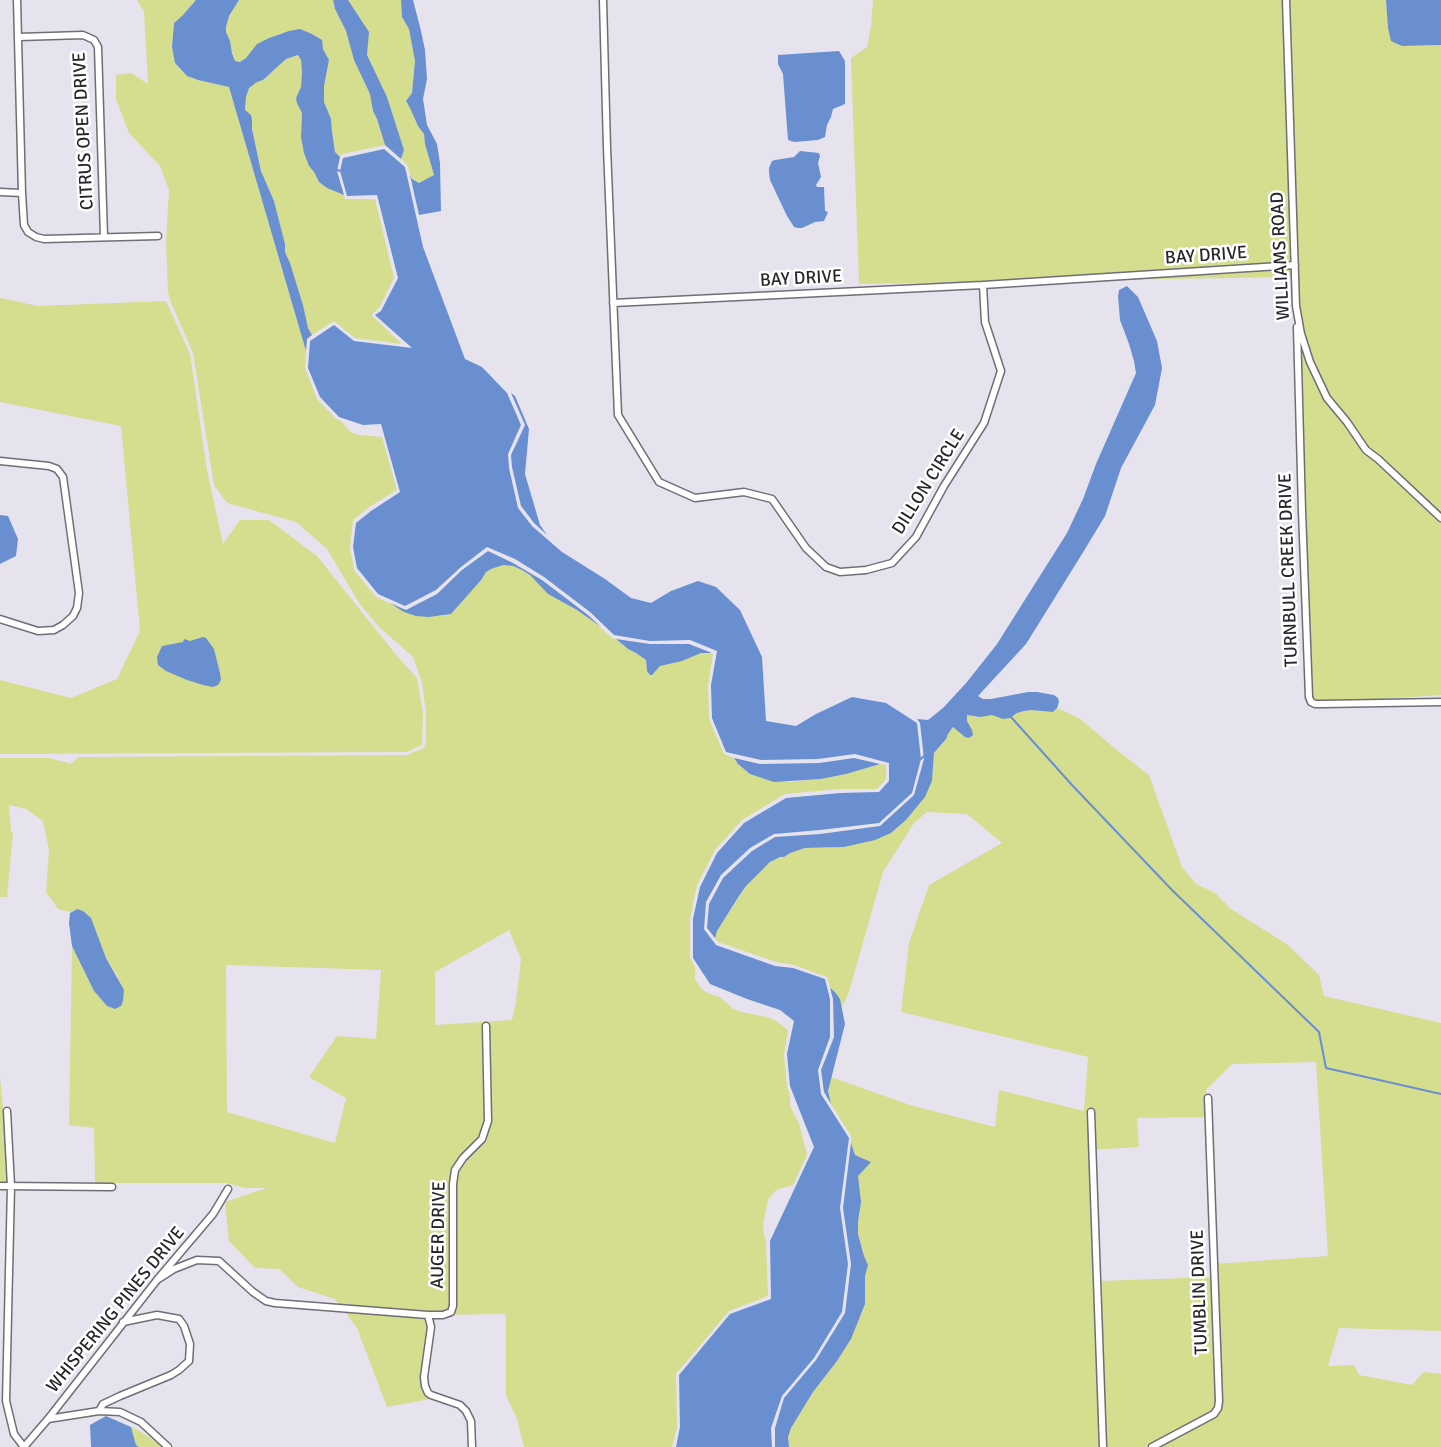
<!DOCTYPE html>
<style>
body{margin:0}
canvas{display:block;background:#e6e3ef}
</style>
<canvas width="1441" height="1447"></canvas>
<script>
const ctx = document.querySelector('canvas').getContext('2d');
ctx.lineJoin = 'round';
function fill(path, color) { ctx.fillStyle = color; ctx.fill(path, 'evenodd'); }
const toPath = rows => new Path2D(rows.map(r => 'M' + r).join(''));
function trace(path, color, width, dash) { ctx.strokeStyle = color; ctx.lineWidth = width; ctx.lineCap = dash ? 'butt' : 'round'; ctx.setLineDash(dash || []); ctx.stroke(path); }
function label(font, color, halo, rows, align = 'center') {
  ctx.font = font + ' Signika,sans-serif'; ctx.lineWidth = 5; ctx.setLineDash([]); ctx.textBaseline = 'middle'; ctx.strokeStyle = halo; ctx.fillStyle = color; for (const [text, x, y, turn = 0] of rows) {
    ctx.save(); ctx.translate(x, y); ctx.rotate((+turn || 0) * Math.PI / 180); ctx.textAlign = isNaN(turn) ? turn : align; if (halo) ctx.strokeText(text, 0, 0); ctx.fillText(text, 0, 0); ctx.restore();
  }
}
const green = toPath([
 [137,0,196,0,182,16,174,23,172,47,175,63,187,76,198,80,229,87,306,351,305,368,317,399,336,419,341,421,351,432,358,435,382,437,397,490,369,507,353,520,350,547,354,570,376,597,416,616,441,616,451,614,456,609,466,596,482,579,486,572,491,569,503,565,513,566,522,570,530,575,548,594,577,610,594,622,612,638,616,639,628,649,636,653,646,660,646,666,652,675,660,666,692,657,701,653,713,654,708,685,709,719,724,754,734,758,738,764,750,774,789,782,821,779,846,774,880,764,886,765,886,779,877,789,840,789,785,794,742,820,715,850,697,885,690,918,690,958,695,967,695,979,701,988,707,993,720,997,732,1008,741,1012,767,1017,776,1021,788,1030,784,1055,787,1087,790,1096,790,1106,799,1123,807,1155,793,1185,776,1190,768,1200,763,1224,764,1234,766,1241,768,1296,729,1311,676,1374,677,1427,672,1447,524,1447,517,1419,506,1395,506,1318,505,1314,436,1315,425,1365,430,1399,387,1407,357,1328,335,1299,298,1287,279,1269,255,1268,229,1241,225,1202,267,1188,245,1188,226,1183,95,1183,94,1128,69,1125,72,946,94,991,107,1006,115,1009,118,977,106,958,90,918,77,909,70,912,58,909,46,892,49,850,43,821,26,809,9,805,11,831,13,833,7,897,0,897,0,758,49,758,65,762,70,764,79,757,407,755,424,748,426,742,426,713,422,682,413,657,378,626,359,603,327,549,296,522,227,503,214,485,193,353,170,300,168,292,166,243,169,190,160,166,129,133,116,99,116,75,131,73,148,84,144,12],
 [509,930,521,959,516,1001,512,1020,435,1025,435,972],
 [226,965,381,970,376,1039,337,1036,309,1077,346,1098,335,1143,227,1112],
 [239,0,333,0,335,9,346,31,354,60,370,94,373,111,377,119,385,145,342,154,340,157,335,152,332,131,331,119,324,102,324,86,329,60,323,49,323,45,317,37,312,34,307,32,281,33,257,44,246,58,240,62,235,61,226,32,226,27,229,16],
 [348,0,401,0,402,17,409,29,415,60,412,93,406,101,410,108,418,126,424,134,425,144,434,175,419,183,412,179,407,165,401,159,404,150,387,97,367,55,368,32],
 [873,0,1386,0,1388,28,1402,46,1441,45,1441,695,1335,702,1312,702,1293,277,859,284,851,58,867,47,871,26],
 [298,55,301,60,302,73,301,87,296,98,302,113,301,137,309,166,314,172,319,182,327,188,344,195,345,199,375,199,394,278,379,308,373,313,372,316,402,344,355,338,334,321,312,335,308,328,303,305,290,263,285,252,285,244,274,201,261,171,252,128,252,120,245,110,246,97,249,88,257,81,263,80,286,59],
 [0,298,38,306,166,301,190,354,207,470,223,544,240,520,269,520,317,556,397,656,417,678,423,713,422,745,407,752,0,754,0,680,71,698,117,679,140,631,121,426,0,402],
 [1057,708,1079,718,1118,751,1149,775,1182,867,1196,884,1215,893,1231,909,1288,945,1319,975,1324,996,1441,1023,1441,1331,1339,1328,1328,1366,1354,1365,1359,1375,1412,1385,1424,1372,1441,1374,1441,1447,789,1447,788,1437,791,1428,813,1392,837,1361,851,1339,865,1304,865,1276,868,1265,864,1256,858,1234,858,1222,860,1212,855,1155,851,1143,851,1136,831,1104,828,1092,831,1077,910,1105,995,1127,999,1090,1084,1111,1088,1057,901,1012,909,943,929,885,1002,843,967,814,927,812,914,823,883,872,849,992,841,1009,840,999,835,992,830,988,827,977,794,965,776,962,718,942,715,938,715,934,746,886,764,867,775,859,784,857,790,853,805,848,829,848,868,841,891,833,896,829,906,820,925,797,932,781,934,753,946,739,948,734,954,726,965,737,972,730,967,721,967,714,975,717,992,715,1010,718,1017,713,1024,711,1031,710,1053,712],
 [1316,1062,1328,1256,1214,1264,1213,1277,1101,1281,1089,1150,1139,1147,1137,1118,1208,1117,1206,1090,1232,1064],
 [0,1078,3,1107,7,1182,0,1182],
 [131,1427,138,1430,164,1447,139,1447,136,1445]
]);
const water = toPath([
 [196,0,239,0,229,16,226,27,226,32,230,41,232,53,235,61,240,62,246,58,257,44,269,38,289,31,300,29,312,34,322,40,323,49,329,60,324,86,324,102,331,119,332,131,335,152,340,157,337,171,344,195,327,188,319,182,314,172,309,166,304,153,301,137,302,113,297,103,296,98,301,87,302,73,301,60,298,55,286,59,263,80,257,82,249,88,246,97,245,110,251,115,252,120,252,129,261,171,274,201,285,244,285,252,290,263,303,305,308,328,312,335,307,339,306,351,229,87,198,80,187,76,175,63,172,47,174,23,182,16],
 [333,0,348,0,369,32,367,55,387,97,404,150,401,159,385,145,377,119,373,111,370,94,354,60,346,31,335,9],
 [401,0,413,0,421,31,425,50,427,79,423,99,427,125,437,144,440,163,441,211,419,215,410,175,412,179,419,183,434,175,425,144,424,134,418,126,410,108,406,101,412,93,415,61,409,29,402,17],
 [1386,0,1441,0,1441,45,1402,46,1391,41,1388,28],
 [839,51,845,61,845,104,833,109,831,117,827,125,825,137,818,140,794,142,788,140,783,74,778,64,778,55],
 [384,149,405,167,423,247,465,359,482,367,507,393,521,425,508,454,509,468,518,508,532,526,562,552,605,579,631,598,651,603,671,591,698,581,716,587,740,610,762,657,766,721,796,726,816,714,852,697,886,703,917,723,921,759,912,793,879,823,820,830,774,834,750,848,721,875,706,902,704,929,716,945,775,966,793,968,825,979,830,999,830,1037,818,1070,821,1094,849,1138,840,1208,848,1264,842,1312,814,1358,782,1396,771,1428,772,1447,676,1447,680,1427,679,1375,730,1314,771,1299,770,1241,814,1147,790,1086,787,1054,794,1021,780,1010,747,999,710,984,693,958,693,919,700,887,717,853,744,823,786,798,840,793,879,792,889,781,889,763,855,754,818,759,761,760,726,752,712,718,711,685,717,651,690,640,650,641,614,635,590,612,544,577,515,559,487,547,461,567,436,590,405,606,378,594,357,568,353,547,356,523,371,511,400,492,381,424,363,425,339,417,320,397,308,368,310,341,334,325,354,341,412,348,375,315,381,311,398,278,377,195,347,196,340,171,343,158],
 [800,151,819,153,820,156,818,163,821,177,816,185,817,187,824,187,825,211,828,212,824,221,815,222,802,228,798,228,794,227,787,216,770,180,769,172,769,168,772,161,775,160,794,157],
 [1127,286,1138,297,1157,341,1162,368,1155,405,1121,468,1105,516,1082,554,1026,644,978,696,983,699,991,699,1028,692,1037,692,1054,695,1058,698,1059,702,1057,708,1053,712,1031,710,1024,711,1017,713,1010,718,1003,719,992,715,980,717,967,715,967,721,972,730,973,735,969,738,965,737,953,727,948,734,946,739,934,753,932,781,925,797,906,820,891,833,875,840,844,847,805,848,790,853,784,857,780,857,770,862,746,886,739,896,717,931,715,938,707,928,709,904,723,878,752,851,775,837,820,834,880,826,914,795,924,759,920,723,917,719,928,720,943,708,967,682,997,644,1067,533,1083,499,1096,464,1136,373,1134,361,1129,344,1120,320,1118,296,1119,290],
 [511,393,515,396,529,429,525,474,540,525,547,535,534,523,521,506,512,467,511,455,525,425],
 [0,515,8,516,18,539,16,556,0,564],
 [488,551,513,563,542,580,588,615,601,627,577,610,548,594,530,575,522,570,513,566,503,565,491,569,486,572,482,579,451,614,429,617,416,616,404,612,390,603,406,610,437,594,462,570],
 [203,637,206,638,214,649,220,673,221,680,218,685,213,687,203,685,187,680,166,671,158,665,157,657,162,646,183,642,184,639,190,641],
 [616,639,650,644,689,644,712,653,701,653,682,661,660,666,652,675,650,675,647,671,646,660,636,653,628,649],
 [734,758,760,764,819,763,854,758,880,764,846,774,821,779,774,782,750,774,738,764],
 [77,909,83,911,91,918,106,958,124,990,123,1001,121,1006,115,1009,107,1006,94,991,72,946,69,923,70,913],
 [830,988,835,992,840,999,845,1024,828,1091,831,1104,824,1092,821,1070,834,1037,833,999],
 [851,1143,855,1155,871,1162,858,1176,861,1202,858,1222,858,1234,864,1256,868,1265,865,1276,865,1304,851,1339,837,1361,813,1392,791,1428,788,1437,789,1447,775,1447,775,1428,784,1398,816,1360,845,1313,851,1264,843,1208],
 [106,1416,131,1427,136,1445,139,1447,91,1447,90,1425]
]);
const stream = toPath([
 [335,169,340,171],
 [1011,717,1072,785,1172,890,1319,1032,1326,1068,1441,1094],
 [921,759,925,755]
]);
const street = toPath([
 [17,0,22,193,24,225,28,232,36,237,44,239,158,236],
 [603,0,607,148,618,415,659,482,695,498,744,492,772,499,806,548,826,567,840,572,866,570,892,563,916,537,944,486,984,423,1001,371,985,322,983,285],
 [1286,0,1296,306,1301,334,1310,362,1327,398,1347,422,1366,450,1378,459,1441,518],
 [19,37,83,35,94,40,98,47,104,237],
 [0,192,22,193],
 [613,303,983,285,1295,265],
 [1297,327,1302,511,1309,697,1311,702,1315,704,1323,704,1441,702],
 [0,461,49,466,57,469,63,477,79,593,77,608,73,616,63,625,54,630,38,631,0,619],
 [7,1111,11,1186,6,1401,14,1434,24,1447],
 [1091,1112,1103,1447],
 [0,1186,112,1187],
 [157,1280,174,1269,197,1260,219,1261,253,1292,266,1301,275,1303,428,1315,443,1315,451,1312,453,1306,453,1184,455,1170,463,1158,482,1139,488,1121,486,1026],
 [428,1315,431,1327,424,1377,425,1386,428,1393,431,1395,460,1405,466,1411,471,1421,472,1447],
 [99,1411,103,1404,120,1396,171,1375,179,1370,189,1361,190,1344,184,1326,179,1319,157,1315,123,1322],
 [48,1419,99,1411,120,1412,141,1422,168,1447],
 [24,1447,48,1419,157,1280,213,1214,228,1189],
 [1152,1447,1214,1414,1218,1408,1219,1401,1208,1098]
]);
const streetNames = [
 ["CITRUS OPEN DRIVE",84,131,-93],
 ["BAY DRIVE",1206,256,-4],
 ["WILLIAMS ROAD",1281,256,-93],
 ["BAY DRIVE",801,279,-3],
 ["DILLON CIRCLE",929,482,-58],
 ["TURNBULL CREEK DRIVE",1289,570,-92],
 ["AUGER DRIVE",439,1235,-89],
 ["TUMBLIN DRIVE",1200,1292,-92],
 ["WHISPERING PINES DRIVE",116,1310,-51]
];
fill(green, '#d5dd8f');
fill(water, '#698fd1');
trace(stream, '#698fd1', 2);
trace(street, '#706d77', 9);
trace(street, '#fff', 6);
label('18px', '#28272b', '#fff', streetNames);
</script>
